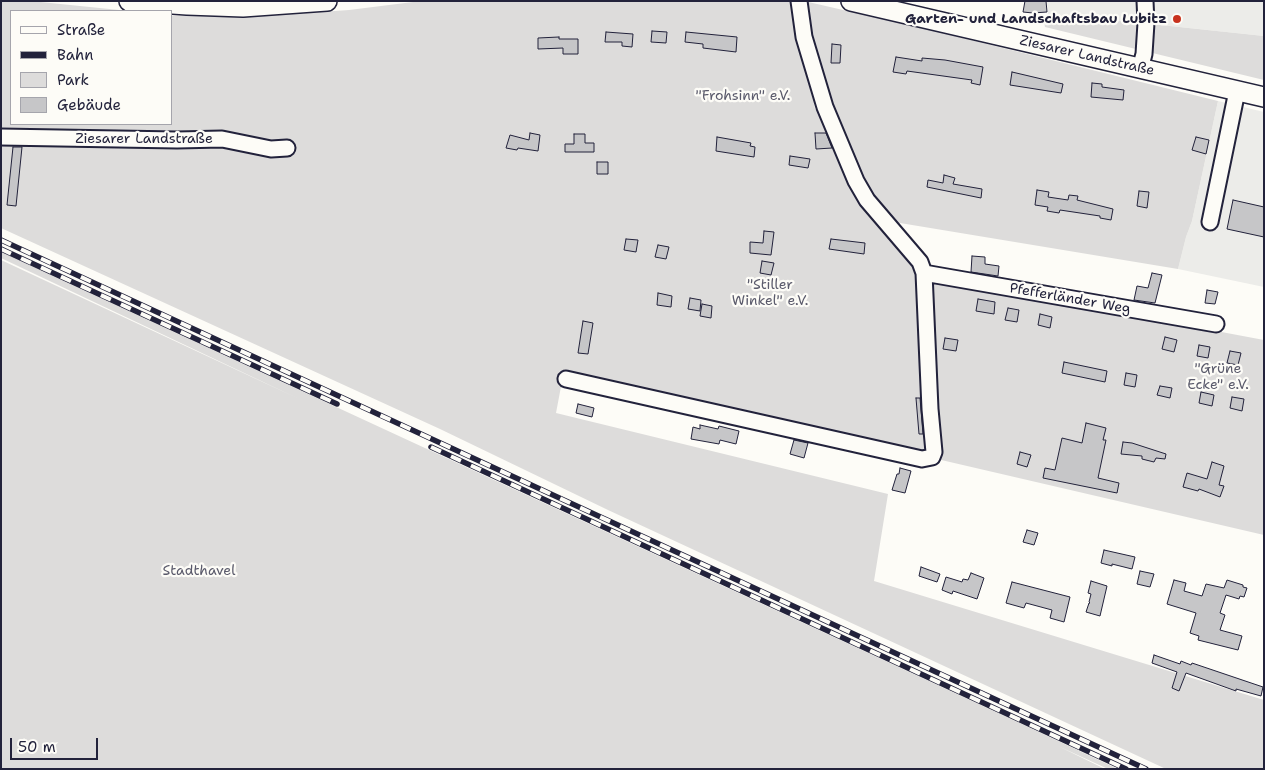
<!DOCTYPE html>
<meta charset="utf-8">
<style>
body{margin:0}
#map{position:relative;width:1265px;height:770px;overflow:hidden;background:#fdfcf7;font-family:"Shantell Sans",sans-serif}
canvas{display:block}
.frame{position:absolute;inset:0;border:2px solid #22223b;pointer-events:none}
.legend{position:absolute;left:10px;top:10px;width:162px;height:115px;box-sizing:border-box;background:#fdfcf7;border:1px solid #a5a5ac;margin:0;padding:6px 9px;list-style:none;font-size:15px;color:#22223b}
.legend li{display:flex;align-items:center;gap:10px;height:25px}
.legend b{width:25px;border:1px solid #a5a5ac}
.scale{position:absolute;left:10px;top:738px;width:88px;height:22px;box-sizing:border-box;border:2px solid #22223b;border-top:0;padding-left:6px;font-size:15px;line-height:18px;white-space:nowrap;color:#22223b;-webkit-text-stroke:4px #fdfcf7;paint-order:stroke}
</style>
<div id="map">
<canvas width="1265" height="770"></canvas>
<div class="frame"></div>
<ul class="legend">
<li><b style="height:6px;background:#fdfcf7"></b>Straße</li>
<li><b style="height:6px;background:#22223b"></b>Bahn</li>
<li><b style="height:14px;background:#dddcdb"></b>Park</li>
<li><b style="height:14px;background:#c6c6c8"></b>Gebäude</li>
</ul>
<div class="scale">50 m</div>
</div>
<script>
const ctx = document.querySelector('canvas').getContext('2d');
ctx.lineJoin = 'round';
function fill(path, color) { ctx.fillStyle = color; ctx.fill(path, 'evenodd'); }
const toPath = rows => new Path2D(rows.map(r => 'M' + r).join(''));
function trace(path, color, width, dash) { ctx.strokeStyle = color; ctx.lineWidth = width; ctx.lineCap = dash ? 'butt' : 'round'; ctx.setLineDash(dash || []); ctx.stroke(path); }
function label(font, color, halo, rows, align = 'center') {
  ctx.font = font + ' "Shantell Sans",sans-serif'; ctx.lineWidth = 4.5; ctx.setLineDash([]); ctx.textBaseline = 'middle'; ctx.strokeStyle = halo; ctx.fillStyle = color; for (const [text, x, y, turn = 0] of rows) {
    ctx.save(); ctx.translate(x, y); ctx.rotate((+turn || 0) * Math.PI / 180); ctx.textAlign = isNaN(turn) ? turn : align; if (halo) ctx.strokeText(text, 0, 0); ctx.fillText(text, 0, 0); ctx.restore();
  }
}
const built = toPath([
 [1047,1,1264,1,1264,36,1132,22,1048,16],
 [1218,101,1264,112,1264,287,1178,269,1186,237,1192,221]
]);
const green = toPath([
 [1,1,31,1,129,11,11,11,11,124,171,124,171,16,292,14,349,10,421,1,792,1,820,102,814,104,815,109,822,110,858,196,857,200,864,210,868,209,918,267,928,447,919,454,563,376,556,413,888,494,874,581,1264,700,1264,769,1166,769,608,510,440,429,1,228],
 [804,1,930,30,1218,101,1192,221,1186,237,1178,269,894,222,860,180,830,112,832,105,825,95,809,34],
 [1043,15,1132,22,1264,36,1264,80,1045,27],
 [1,252,1024,725,1118,769,1108,769,1058,746,1105,769,1,769,1,260,297,398,1,258],
 [929,277,1264,340,1264,535,937,459]
]);
const building = toPath([
 [1025,1,1046,1,1047,12,1033,13,1023,12,1025,1],
 [652,31,667,32,666,43,651,42,652,31],
 [606,32,633,34,632,47,622,46,622,42,605,42,606,32],
 [686,32,737,37,736,52,703,48,703,44,685,42,686,32],
 [559,37,559,39,578,39,578,54,563,54,563,48,538,49,538,38,559,37],
 [832,44,841,45,840,63,831,63,832,44],
 [896,57,922,61,922,58,945,60,983,67,980,85,971,83,972,80,907,71,906,74,893,72,896,57],
 [1012,72,1063,84,1061,93,1010,85,1012,72],
 [1092,83,1102,84,1102,87,1124,90,1123,100,1091,97,1092,83],
 [530,133,540,135,538,151,518,148,517,150,506,148,510,135,529,140,530,133],
 [815,133,826,133,832,148,816,149,815,133],
 [574,134,585,134,585,143,594,143,594,152,565,152,565,144,574,144,574,134],
 [717,137,751,143,750,146,755,147,754,157,716,151,717,137],
 [1196,137,1209,140,1206,154,1192,150,1196,137],
 [13,147,22,147,16,206,7,205,13,147],
 [790,156,810,159,808,168,789,165,790,156],
 [597,162,608,162,608,174,597,174,597,162],
 [944,175,955,178,953,184,982,189,981,198,927,187,928,180,943,183,944,175],
 [1037,190,1049,192,1048,197,1068,200,1069,195,1078,196,1077,200,1113,209,1111,220,1100,218,1100,216,1060,210,1059,213,1047,211,1048,207,1035,205,1037,190],
 [1139,191,1149,192,1147,208,1137,206,1139,191],
 [1233,200,1264,207,1264,237,1227,229,1233,200],
 [764,231,774,232,771,255,750,253,750,242,763,243,764,231],
 [626,239,638,240,636,252,624,250,626,239],
 [831,239,865,243,864,254,829,249,831,239],
 [658,245,669,247,666,259,655,257,658,245],
 [972,256,985,257,985,264,999,266,998,276,971,272,972,256],
 [762,261,774,263,771,275,760,273,762,261],
 [1152,273,1162,275,1155,303,1134,300,1137,286,1148,288,1152,273],
 [1207,290,1218,292,1215,304,1205,303,1207,290],
 [658,293,672,296,671,307,657,305,658,293],
 [690,298,701,300,700,311,688,309,690,298],
 [978,299,995,302,994,314,976,311,978,299],
 [702,304,712,306,711,318,700,316,702,304],
 [1008,308,1019,310,1017,322,1005,320,1008,308],
 [1040,314,1052,317,1050,328,1038,325,1040,314],
 [583,321,593,323,588,354,578,353,583,321],
 [1165,337,1177,340,1174,352,1162,349,1165,337],
 [945,338,958,340,956,351,943,349,945,338],
 [1199,345,1210,347,1208,358,1197,356,1199,345],
 [1230,351,1241,353,1238,365,1227,363,1230,351],
 [1064,362,1107,371,1105,382,1062,373,1064,362],
 [1126,373,1137,375,1135,387,1124,385,1126,373],
 [1160,386,1172,388,1170,398,1157,395,1160,386],
 [1201,392,1214,395,1212,406,1199,403,1201,392],
 [1232,397,1244,399,1242,411,1230,408,1232,397],
 [916,398,920,398,923,434,919,434,916,398],
 [578,404,594,408,592,417,576,413,578,404],
 [1086,423,1106,428,1103,440,1106,440,1098,478,1119,483,1117,493,1043,478,1045,468,1055,470,1062,438,1082,443,1086,423],
 [700,425,718,429,719,426,739,431,736,444,720,440,719,444,691,439,693,427,700,429,700,425],
 [794,440,808,443,804,458,790,454,794,440],
 [1123,442,1132,443,1166,454,1165,459,1156,458,1154,462,1142,459,1142,456,1121,454,1123,442],
 [1020,452,1031,455,1027,467,1017,464,1020,452],
 [1212,462,1224,466,1219,485,1224,486,1220,497,1199,489,1198,491,1183,487,1187,473,1207,479,1212,462],
 [900,468,911,471,905,493,892,490,897,474,899,474,900,468],
 [1027,530,1038,533,1034,545,1023,542,1027,530],
 [1104,550,1135,557,1132,569,1112,564,1112,566,1101,563,1104,550],
 [921,567,940,574,937,582,919,576,921,567],
 [1140,571,1154,574,1150,587,1137,584,1140,571],
 [971,573,984,578,977,599,953,591,952,594,942,590,946,577,962,582,963,579,968,580,971,573],
 [1174,580,1186,583,1184,591,1202,596,1206,584,1224,588,1227,580,1243,585,1243,587,1247,588,1244,597,1240,596,1239,599,1226,595,1220,613,1225,615,1220,630,1242,636,1238,650,1198,640,1199,636,1190,633,1196,613,1167,604,1174,580],
 [1091,581,1107,586,1100,616,1086,612,1089,603,1090,603,1089,602,1091,594,1088,593,1091,581],
 [1012,582,1070,597,1064,622,1050,618,1052,610,1026,603,1024,608,1006,603,1012,582],
 [1154,655,1180,664,1181,661,1191,665,1192,663,1263,687,1261,696,1236,689,1236,691,1186,673,1179,691,1172,688,1177,672,1152,663,1154,655]
]);
const minor = toPath([
 [1140,69,1144,54,1146,23,1145,1],
 [1,137,177,140,222,139,271,149,287,148],
 [1210,222,1237,91],
 [924,273,1216,324],
 [566,379,922,459,932,457,934,452,930,409,924,273,920,262,867,200,856,181,825,107,804,37,799,1]
]);
const major = toPath([
 [129,1,187,5,243,7,327,1],
 [851,1,1264,97]
]);
const rail = toPath([
 [1,240,1146,769],
 [1,249,337,404],
 [431,447,1126,769]
]);
const markers = [
 [1177,19,5,"#c8321e"]
];
const poiNames = [
 ["Garten- und Landschaftsbau Lubitz",1167,19]
];
const streetNames = [
 ["Ziesarer Landstraße",1087,56,13],
 ["Ziesarer Landstraße",144,139],
 ["Pfefferländer Weg",1070,299,10]
];
const parkNames = [
 ["\"Frohsinn\" e.V.",743,96],
 ["\"Stiller",770,285],
 ["Winkel\" e.V.",770,301],
 ["\"Grüne",1218,369],
 ["Ecke\" e.V.",1218,385],
 ["Stadthavel",199,571]
];
fill(built, '#ecece9');
fill(green, '#dddcdb');
fill(building, '#c6c6c8');
trace(building, '#22223b', 1);
trace(minor, '#22223b', 19);
trace(major, '#22223b', 22);
trace(minor, '#fdfcf7', 15);
trace(major, '#fdfcf7', 19);
trace(rail, '#22223b', 5.5);
trace(rail, '#fdfcf7', 4, [11]);
for (const [x, y, r, color] of markers) { const dot = new Path2D(); dot.arc(x, y, r, 0, 2 * Math.PI); ctx.fillStyle = color; ctx.fill(dot); trace(dot, '#fdfcf7', 2); }
label('bold 14px', '#22223b', '#fdfcf7', poiNames, 'right');
label('14px', '#22223b', '#fdfcf7', streetNames);
label('14px', '#5a5a6b', '#fdfcf7', parkNames);
</script>
